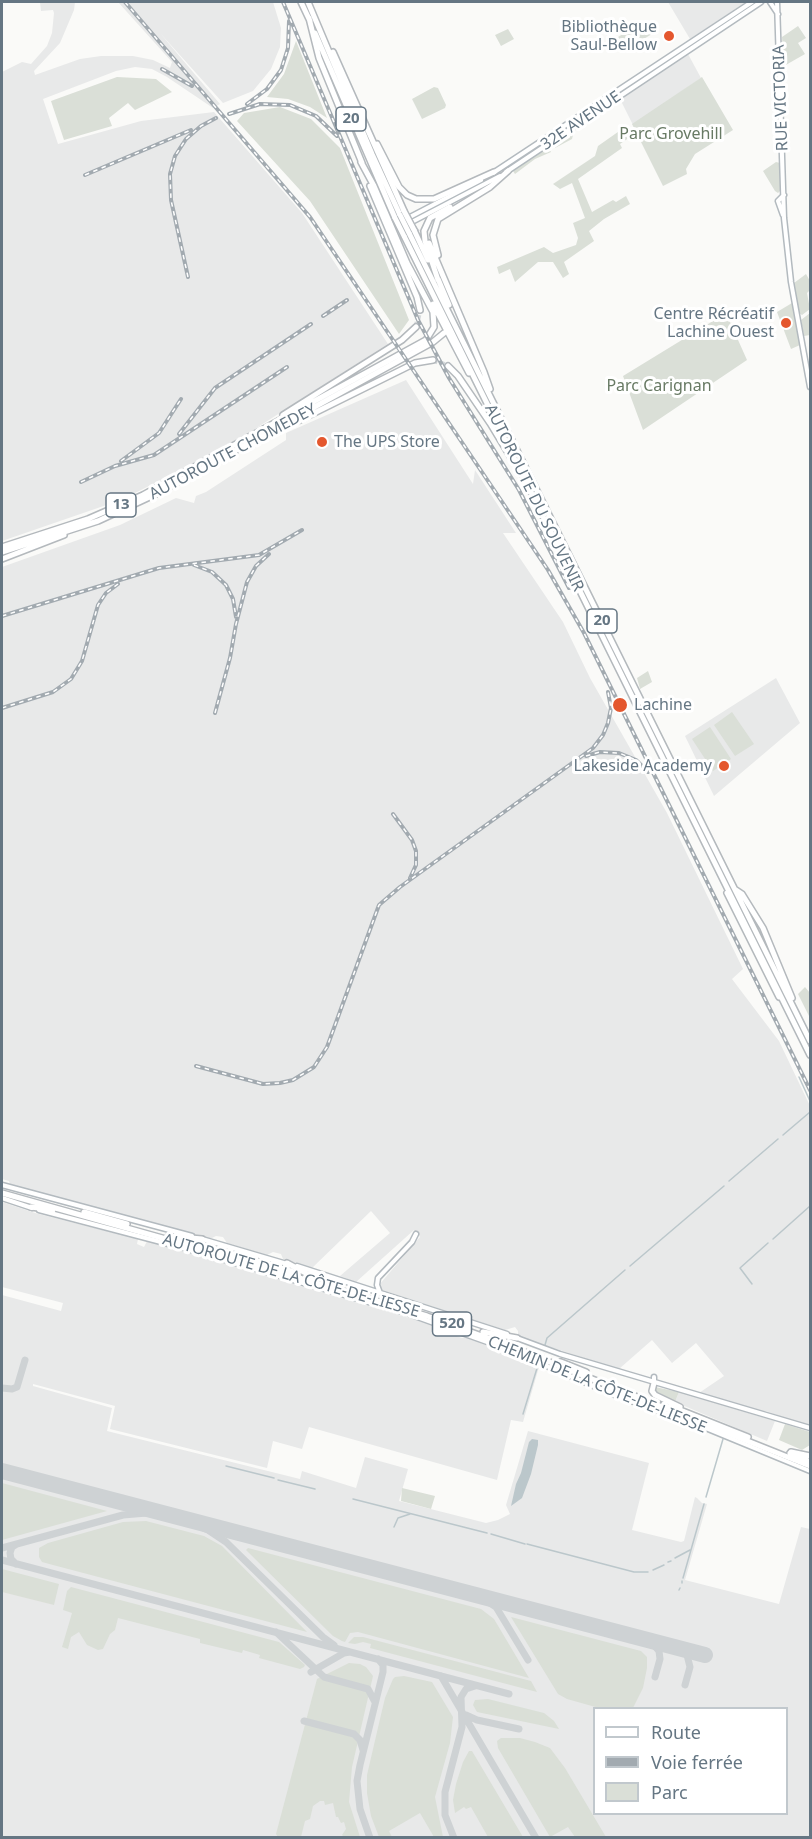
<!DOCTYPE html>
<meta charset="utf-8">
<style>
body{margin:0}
#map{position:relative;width:812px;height:1839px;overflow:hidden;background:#fafaf8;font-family:"Noto Sans",sans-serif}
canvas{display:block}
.frame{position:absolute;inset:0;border:3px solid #657683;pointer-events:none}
.legend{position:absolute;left:593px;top:1707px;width:195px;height:108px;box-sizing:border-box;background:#fff;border:2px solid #c1c8cd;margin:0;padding:8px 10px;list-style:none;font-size:18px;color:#657683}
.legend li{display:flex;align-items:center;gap:12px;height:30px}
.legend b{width:30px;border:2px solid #c1c8cd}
</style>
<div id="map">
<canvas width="812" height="1839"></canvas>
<div class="frame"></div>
<ul class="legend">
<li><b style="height:8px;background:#fff"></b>Route</li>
<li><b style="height:8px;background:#a2aab0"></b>Voie ferrée</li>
<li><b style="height:16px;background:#dadfd7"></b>Parc</li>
</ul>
</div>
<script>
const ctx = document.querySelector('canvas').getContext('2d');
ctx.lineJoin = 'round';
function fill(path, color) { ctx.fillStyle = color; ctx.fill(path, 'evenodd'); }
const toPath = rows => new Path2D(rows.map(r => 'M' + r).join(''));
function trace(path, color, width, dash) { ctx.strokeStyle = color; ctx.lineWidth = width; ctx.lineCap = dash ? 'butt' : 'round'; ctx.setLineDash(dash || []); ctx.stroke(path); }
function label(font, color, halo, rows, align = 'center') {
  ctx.font = font + ' "Noto Sans",sans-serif'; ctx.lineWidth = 6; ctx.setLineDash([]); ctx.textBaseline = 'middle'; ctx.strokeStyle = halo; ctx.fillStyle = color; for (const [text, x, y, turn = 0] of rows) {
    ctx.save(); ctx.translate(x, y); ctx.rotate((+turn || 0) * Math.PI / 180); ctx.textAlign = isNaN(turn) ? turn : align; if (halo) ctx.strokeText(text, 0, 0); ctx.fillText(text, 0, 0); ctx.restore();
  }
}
const built = toPath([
 [40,2,75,2,74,10,60,43,34,71,35,75,80,59,101,56,133,56,153,60,170,68,172,62,118,2,273,2,281,28,280,47,271,69,253,91,223,103,160,33,220,104,213,108,167,77,152,69,135,67,116,71,43,99,58,144,141,121,214,112,302,213,388,344,225,448,121,500,2,541,2,72,22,62,31,64,47,46,52,33,54,13,53,10,41,11],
 [668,2,746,2,690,39],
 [688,54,701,78,633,125,620,99],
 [406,380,473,484,475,470,516,533,503,533,563,622,590,678,667,813,743,969,732,979,779,1041,810,1106,810,1427,766,1411,763,1412,699,1393,724,1376,696,1343,672,1363,652,1340,619,1369,525,1339,518,1336,518,1331,515,1327,505,1330,382,1290,379,1285,420,1237,414,1230,356,1282,340,1276,390,1233,371,1211,312,1268,283,1259,281,1254,273,1252,267,1255,227,1243,223,1237,216,1236,210,1239,10,1184,9,1181,2,1179,2,567,120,525,176,498,194,503,196,496,206,492,286,440,286,433],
 [776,678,800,723,714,796,685,736],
 [2,1202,35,1213,138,1239,137,1244,144,1247,147,1241,161,1245,416,1320,454,1332,456,1336,462,1338,466,1337,539,1367,523,1422,511,1420,497,1480,309,1427,302,1449,273,1441,267,1468,110,1429,115,1406,33,1384,33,1386,112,1408,107,1431,300,1479,302,1471,356,1488,365,1457,408,1469,399,1501,486,1523,498,1520,510,1514,506,1505,528,1431,649,1463,632,1530,681,1542,684,1541,695,1497,697,1498,702,1503,707,1504,685,1580,779,1604,801,1527,810,1529,810,1837,2,1837,2,1295,61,1311,63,1303,2,1287],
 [594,1708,786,1708,786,1814,594,1814],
 [679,1392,775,1421,767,1441,675,1402]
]);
const green = toPath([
 [637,25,647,25,652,34,622,52,615,39],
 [798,26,806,38,798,43,805,54,784,66,782,37],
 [508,29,514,39,501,46,495,35],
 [296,41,327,118,310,107,288,99,267,97,284,74],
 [117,77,156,79,172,92,135,110,128,103,109,118,112,126,64,140,51,101],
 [702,77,733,130,695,154,686,169,687,174,663,186,632,124],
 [434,87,438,88,446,105,445,108,422,119,412,99],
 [280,107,311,119,340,148,409,320,399,334,310,201,237,121,244,113],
 [625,127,630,137,620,144,622,148,578,179,592,212,613,200,616,202,626,196,630,204,604,219,589,231,594,241,564,262,569,274,563,278,553,262,538,262,515,282,510,269,499,274,497,267,544,247,553,253,576,245,578,238,573,223,585,218,572,183,560,189,553,184,595,156,598,146],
 [571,133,573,135,572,139,555,148,553,143],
 [548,147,551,152,535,159,515,174,513,171],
 [776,162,780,163,781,190,778,193,775,191,763,171],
 [806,274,810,281,810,290,807,293,810,309,802,315,799,313,794,283],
 [792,303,800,345,791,349,777,312],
 [726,313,747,360,643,430,623,376],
 [810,313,810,335,804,336,801,320],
 [648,671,652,682,640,689,637,678],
 [732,712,754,744,735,756,714,725],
 [710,727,731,759,713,771,692,739],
 [805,987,810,993,810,1018,798,994],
 [655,1387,679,1392,675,1402,657,1395,654,1390],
 [785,1424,810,1432,810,1445,802,1450,779,1440],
 [2,1483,107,1511,2,1540],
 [402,1488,435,1496,431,1509,401,1501],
 [146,1521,204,1536,222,1546,307,1632,53,1565,42,1562,39,1557,39,1548,48,1543,123,1522],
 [248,1548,481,1609,494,1619,529,1678,358,1632,350,1633,345,1642,342,1641,333,1636,246,1550],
 [2,1569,59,1584,54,1605,2,1592],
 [71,1587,279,1642,305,1665,304,1667,300,1669,259,1658,260,1655,243,1650,242,1653,200,1643,200,1639,118,1618,115,1630,110,1634,103,1649,98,1650,87,1645,79,1632,71,1637,68,1649,62,1647,72,1613,63,1610,67,1591],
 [511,1617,641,1651,647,1657,647,1668,643,1688,633,1708,599,1708,567,1699,558,1694],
 [354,1637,363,1637,531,1681,537,1692,370,1648,371,1644,363,1642,355,1644,348,1643],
 [349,1663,360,1664,366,1667,373,1676,352,1767,349,1802,360,1837,344,1837,342,1835,346,1829,344,1822,341,1823,338,1817,336,1817,333,1803,325,1805,324,1801,320,1801,313,1806,310,1819,305,1821,301,1837,278,1837,276,1834,317,1679],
 [404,1676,432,1682,453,1717,450,1743,435,1797,443,1837,434,1837,420,1813,389,1831,392,1837,379,1837,371,1816,367,1793,367,1775,380,1719,385,1698,393,1679,395,1677],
 [488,1699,544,1713,554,1721,559,1729,477,1712,473,1705,475,1700],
 [501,1738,520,1738,535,1742,550,1748,565,1768,606,1837,575,1837,568,1827,550,1837,498,1748,497,1741],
 [469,1751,472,1751,523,1837,488,1837,471,1807,466,1809,464,1807,455,1813,453,1800,456,1784,463,1762]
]);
const water = toPath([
 [532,1439,538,1440,538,1445,531,1474,522,1498,511,1506,516,1484,521,1473,529,1442]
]);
const stream = toPath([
 [799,1077,810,1101],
 [783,1135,810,1112],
 [729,1181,778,1139],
 [773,1239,810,1206],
 [630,1266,724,1186],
 [752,1284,740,1268,768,1243],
 [545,1345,547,1338,625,1270],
 [523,1414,538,1365],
 [226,1466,274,1478],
 [278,1480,315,1489],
 [706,1497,723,1439],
 [353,1499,487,1533],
 [394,1527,398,1518,410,1514],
 [491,1534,525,1544],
 [527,1544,634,1572,648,1572],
 [675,1558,690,1550],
 [668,1562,671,1561],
 [653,1570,664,1565],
 [683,1578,704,1504],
 [682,1583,682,1581],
 [679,1590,680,1588]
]);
const taxiway = toPath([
 [2,1388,12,1389,17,1387,25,1360],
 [2,1548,123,1515,147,1513,182,1519,208,1530,226,1542,323,1637,334,1645],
 [2,1560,509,1694],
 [16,1564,11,1559,10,1553,12,1547,17,1544],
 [481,1597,496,1607,528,1660],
 [276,1632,324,1677,368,1689,375,1702],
 [641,1639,653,1644,659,1651,660,1659,655,1677],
 [654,1642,680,1650,687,1655,690,1667,685,1685],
 [311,1672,344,1653,350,1652],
 [441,1676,536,1838],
 [466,1715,477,1720,519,1729],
 [304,1721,354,1734,360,1740,363,1750],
 [370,1838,360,1809,357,1781,360,1765,383,1672,383,1665,378,1659],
 [454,1838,445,1815,445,1792,462,1727,461,1697,466,1689,475,1686]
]);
const runway = toPath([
 [2,1471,705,1655]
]);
const highwayTunnel = toPath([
 [399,233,409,230,417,231,429,243],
 [416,327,420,310],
 [433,360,448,366]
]);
const secondary = toPath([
 [770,2,778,14],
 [777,2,784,218,791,282,810,387],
 [506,172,761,2],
 [493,173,752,2],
 [783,215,778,201,784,195],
 [408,218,481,180],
 [408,224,500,176],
 [2,1185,192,1236],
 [2,1198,32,1208],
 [39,1210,180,1247,409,1314,504,1348,617,1396],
 [202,1239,287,1264],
 [297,1266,507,1334],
 [380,1293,377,1285,378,1278,412,1242,416,1234],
 [517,1338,560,1354,810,1428],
 [654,1377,654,1383],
 [629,1400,691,1422,810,1471]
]);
const highway = toPath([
 [301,2,310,21],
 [308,2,372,154,400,215],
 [309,18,319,58,362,163],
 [315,33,395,218],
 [333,52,404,211],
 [377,144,399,187,407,195,416,199,434,199,494,172],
 [370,186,417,297,420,310],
 [414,230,428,260],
 [409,233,810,1041],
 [404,236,810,1055],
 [429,243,484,372,490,389],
 [438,255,433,235,438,219,490,187,508,171],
 [438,279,449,305],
 [438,280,425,241,424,231,430,218,450,207],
 [433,304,469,373],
 [448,366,458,376,490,423,513,461],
 [283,415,402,340,416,327],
 [282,429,415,363,433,360],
 [2,547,88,519,143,495,426,340,434,327,433,312,407,263,374,186,361,162],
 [2,552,98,521,156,494,433,342,444,333],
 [2,559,64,535],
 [736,890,742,894,763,928,792,998],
 [727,893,779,997],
 [2,1193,205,1250,427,1316,512,1347,810,1466],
 [31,1207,53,1210],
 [84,1212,127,1224],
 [169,1236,202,1239],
 [219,1250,291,1271],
 [287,1263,315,1278],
 [483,1332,517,1338],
 [561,1362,586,1372],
 [654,1383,652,1391,655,1395,680,1407],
 [607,1388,632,1401],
 [670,1406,748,1437],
 [791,1452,810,1456],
 [790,1453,810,1462]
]);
const rail = toPath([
 [125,2,310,217,548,570,584,633,810,1090],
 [283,2,418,320,449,378,519,490,569,588],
 [162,69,192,86],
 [247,104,267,89,281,70,288,48,289,21],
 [229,114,260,104,290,105,316,116,337,136],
 [85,175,191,130],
 [188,277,171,200,170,174,175,156,186,139,201,126,216,118],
 [323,316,347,300],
 [179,434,215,388,311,324],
 [121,461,159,433,181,399],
 [81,482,115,466,154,455,287,367],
 [194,565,212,572,226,585,233,599,236,617],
 [2,616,159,568,259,555,302,530],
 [2,708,53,692,71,679,82,661,98,605,106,593,118,584],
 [215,713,230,658,236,624,247,582,256,566,269,554],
 [586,756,600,752,619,753,636,760,648,772],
 [393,814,412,840,416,851,416,865,410,878],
 [196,1066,263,1084,280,1083,293,1080,314,1067,327,1047,379,905,400,887,593,748,603,735,608,723,611,708,608,692]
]);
const highwayBridge = toPath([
 [404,211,414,230],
 [400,215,409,233],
 [395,218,404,236]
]);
const markers = [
 [669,36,6,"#e4572e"],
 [786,323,6,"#e4572e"],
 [322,442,6,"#e4572e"],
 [620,705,8,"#e4572e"],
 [724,766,6,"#e4572e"]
];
const shields = [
 [351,119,30],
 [121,505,30],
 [602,621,30],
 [452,1324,39]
];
const shieldNames = [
 ["20",351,119],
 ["13",121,505],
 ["20",602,621],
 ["520",452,1324]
];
const poiNames = [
 ["Bibliothèque",657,27],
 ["Saul-Bellow",657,45],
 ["Centre Récréatif",774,314],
 ["Lachine Ouest",774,332],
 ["The UPS Store",334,442,"left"],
 ["Lachine",634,705,"left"],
 ["Lakeside Academy",712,766]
];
const streetNames = [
 ["RUE VICTORIA",781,98,-92],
 ["32E AVENUE",581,121,-34],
 ["AUTOROUTE CHOMEDEY",233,452,-28],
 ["AUTOROUTE DU SOUVENIR",534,498,64],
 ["AUTOROUTE DE LA CÔTE-DE-LIESSE",291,1276,16],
 ["CHEMIN DE LA CÔTE-DE-LIESSE",597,1385,22]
];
const parkNames = [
 ["Parc Grovehill",671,134],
 ["Parc Carignan",659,386]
];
fill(built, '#e8e9e9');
fill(green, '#dadfd7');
fill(water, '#bbc7cb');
trace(stream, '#bbc7cb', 1.5);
trace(taxiway, '#ced2d4', 7);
trace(runway, '#ced2d4', 16);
trace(highwayTunnel, '#d5d9db', 5, [5, 2.5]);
trace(secondary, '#b3babf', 7);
trace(highway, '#b4b9bd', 8);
trace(secondary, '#fff', 4);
trace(highway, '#fff', 5);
trace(rail, '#a2aab0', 4);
trace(rail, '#fff', 1.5, [4.5]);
trace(highwayBridge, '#b4b9bd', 8, []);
trace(highwayBridge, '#fff', 5);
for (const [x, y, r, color] of markers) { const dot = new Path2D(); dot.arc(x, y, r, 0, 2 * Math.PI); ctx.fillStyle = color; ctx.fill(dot); trace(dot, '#fff', 2); }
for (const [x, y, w] of shields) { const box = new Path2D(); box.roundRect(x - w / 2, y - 12, w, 24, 4.5); ctx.fillStyle = '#fff'; ctx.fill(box); trace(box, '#657683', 1.5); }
label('bold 15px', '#657683', null, shieldNames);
label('16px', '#657683', '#fff', poiNames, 'right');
label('16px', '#657683', '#fff', streetNames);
label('16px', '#687a64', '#fff', parkNames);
</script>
